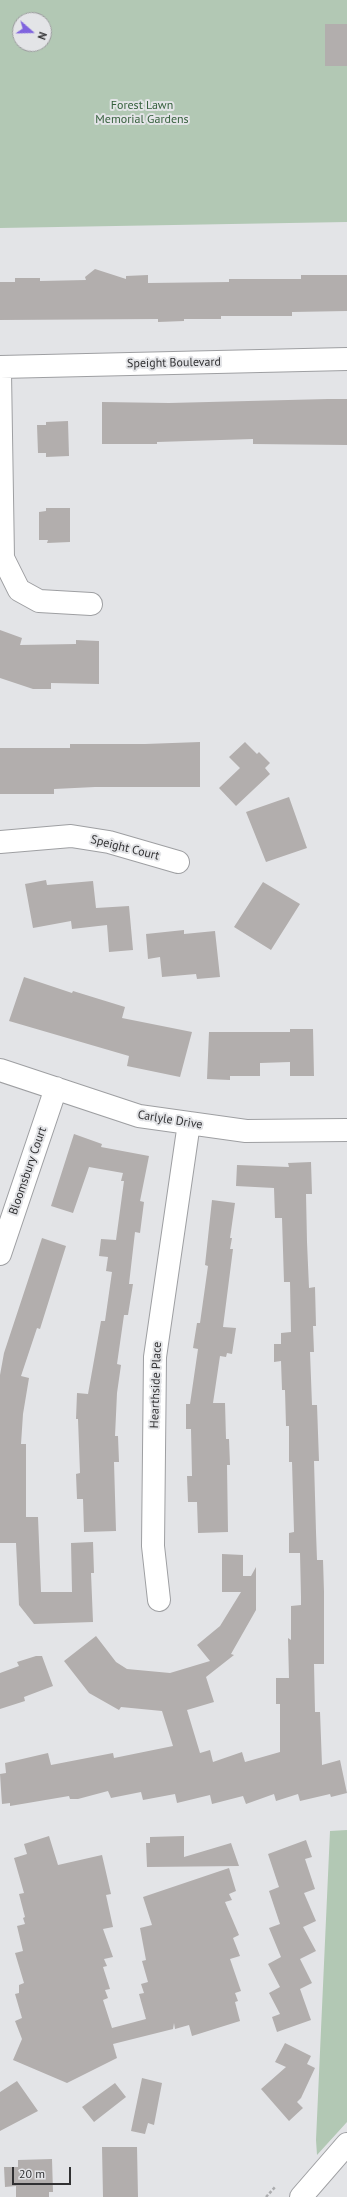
<!DOCTYPE html>
<style>
body{margin:0}
#map{position:relative;width:347px;height:2197px;overflow:hidden;background:#e3e4e7;font-family:"PT Sans",sans-serif}
canvas{display:block}
.north{position:absolute;left:12px;top:12px;width:40px;height:40px;box-sizing:border-box;background:#e3e4e7;border:1px solid #9c9c9f;border-radius:50%;rotate:110deg;font-size:11px;font-weight:700;line-height:16px;text-align:center;color:#313133}
.north::after{content:'';display:block;margin:auto;width:14px;height:18px;background:#7f63de;clip-path:polygon(50% 0,100% 100%,50% 72%,0 100%)}
.scale{position:absolute;left:12px;top:2167px;width:59px;height:18px;box-sizing:border-box;border:2px solid #313133;border-top:0;padding-left:5px;font-size:12px;line-height:14px;white-space:nowrap;color:#313133;-webkit-text-stroke:3px #e3e4e7;paint-order:stroke}
</style>
<div id="map">
<canvas width="347" height="2197"></canvas>
<div class="north">N</div>
<div class="scale">20 m</div>
</div>
<script>
const ctx = document.querySelector('canvas').getContext('2d');
ctx.lineJoin = 'round';
function fill(path, color) { ctx.fillStyle = color; ctx.fill(path, 'evenodd'); }
const toPath = rows => new Path2D(rows.map(r => 'M' + r).join(''));
function trace(path, color, width, dash) { ctx.strokeStyle = color; ctx.lineWidth = width; ctx.lineCap = dash ? 'butt' : 'round'; ctx.setLineDash(dash || []); ctx.stroke(path); }
function label(font, color, halo, rows, align = 'center') {
  ctx.font = font + ' "PT Sans",sans-serif'; ctx.lineWidth = 4; ctx.setLineDash([]); ctx.textBaseline = 'middle'; ctx.strokeStyle = halo; ctx.fillStyle = color; for (const [text, x, y, turn = 0] of rows) {
    ctx.save(); ctx.translate(x, y); ctx.rotate((+turn || 0) * Math.PI / 180); ctx.textAlign = isNaN(turn) ? turn : align; if (halo) ctx.strokeText(text, 0, 0); ctx.fillText(text, 0, 0); ctx.restore();
  }
}
const green = toPath([
 [0,0,347,0,347,222,0,228],
 [20,20,44,20,44,44,20,44],
 [347,1830,347,2122,317,2155,316,2140,330,1831]
]);
const building = toPath([
 [325,24,347,24,347,66,325,66],
 [95,269,126,279,126,276,148,275,148,283,229,282,229,279,301,279,301,275,347,275,347,311,292,312,292,316,221,316,221,319,184,319,184,321,158,322,158,319,0,320,0,282,15,282,15,278,40,278,40,281,86,280,85,277],
 [328,399,347,399,347,445,253,444,253,439,157,442,157,444,102,444,102,402,169,403],
 [68,421,69,456,46,457,46,453,38,453,37,425,46,425,46,422],
 [46,508,70,508,70,542,47,543,48,540,39,540,39,512,46,511],
 [0,630,22,638,20,645,76,644,76,640,99,641,99,684,51,683,51,689,33,689,0,678],
 [200,742,200,787,95,787,54,789,54,794,0,794,0,748,70,748,70,744,145,744],
 [245,742,257,754,259,752,270,763,265,768,270,774,236,806,219,788,240,768,229,757],
 [289,797,307,848,266,862,246,812],
 [46,880,47,885,93,881,96,908,129,906,133,950,109,952,107,925,72,929,71,921,33,928,25,884],
 [263,882,300,904,271,950,234,927],
 [184,930,184,934,215,931,220,977,197,979,196,974,162,977,160,957,148,959,146,934],
 [24,977,72,993,73,991,125,1007,122,1018,192,1032,180,1077,127,1066,129,1056,9,1021],
 [290,1029,313,1029,314,1076,290,1076,290,1062,260,1063,260,1076,230,1076,230,1080,207,1079,209,1032,290,1032],
 [74,1134,102,1144,101,1147,149,1156,140,1201,144,1202,140,1233,135,1232,129,1284,133,1284,128,1315,124,1315,117,1364,121,1365,117,1393,115,1436,118,1436,119,1462,114,1462,116,1531,84,1532,83,1499,77,1499,76,1474,80,1473,78,1419,76,1419,77,1393,88,1394,101,1321,105,1321,112,1272,106,1271,108,1257,99,1256,101,1239,116,1240,124,1181,121,1181,123,1173,89,1167,73,1213,51,1206],
 [311,1162,312,1194,306,1194,307,1242,309,1288,315,1287,316,1326,313,1326,314,1352,310,1352,312,1405,317,1405,319,1461,314,1461,316,1532,317,1560,323,1560,324,1592,324,1664,314,1664,315,1712,320,1712,322,1765,340,1760,347,1793,331,1797,330,1794,300,1801,298,1794,276,1801,274,1794,246,1804,243,1796,212,1804,210,1795,177,1803,175,1794,143,1800,141,1792,111,1798,108,1791,78,1799,70,1799,69,1796,10,1806,10,1803,2,1804,0,1774,6,1773,5,1763,48,1753,51,1765,113,1753,114,1758,173,1746,162,1711,121,1707,119,1710,89,1693,64,1661,96,1636,116,1662,127,1669,170,1673,210,1661,197,1645,220,1626,241,1592,222,1592,222,1554,243,1555,243,1576,251,1576,256,1567,256,1610,231,1654,234,1655,206,1677,214,1702,187,1710,200,1753,210,1750,213,1762,242,1752,245,1762,280,1752,280,1704,276,1704,276,1678,289,1678,288,1638,291,1640,291,1606,301,1605,301,1597,300,1553,289,1553,289,1533,294,1532,292,1462,289,1462,289,1426,286,1426,285,1390,282,1390,281,1361,274,1362,274,1344,281,1344,281,1333,291,1332,290,1282,284,1282,282,1218,275,1218,274,1188,236,1186,237,1165,289,1167,288,1163],
 [212,1200,235,1203,230,1238,232,1238,230,1249,233,1249,223,1327,236,1328,232,1354,227,1353,226,1357,220,1356,213,1403,225,1403,226,1439,229,1439,230,1465,227,1465,228,1532,198,1533,197,1502,188,1502,187,1476,192,1476,191,1429,186,1429,186,1404,190,1404,198,1349,193,1348,197,1323,200,1323,208,1266,205,1265],
 [42,1238,66,1246,40,1329,37,1328,21,1376,29,1378,23,1414,21,1444,26,1444,26,1517,38,1517,41,1592,72,1592,71,1543,93,1542,94,1573,91,1573,93,1622,34,1624,19,1605,16,1543,0,1543,0,1375,4,1353],
 [36,1656,42,1656,53,1686,24,1697,25,1701,0,1709,0,1673,19,1666,17,1662],
 [49,1836,58,1865,102,1855,111,1894,106,1895,113,1927,103,1929,113,1957,104,1959,107,1966,103,1967,110,1989,105,1990,108,1998,103,2000,112,2028,146,2019,139,1994,144,1993,141,1984,148,1982,142,1961,146,1960,140,1928,152,1925,143,1897,229,1868,236,1891,229,1894,232,1900,225,1902,239,1935,233,1938,240,1956,230,1959,241,1991,235,1993,238,2001,235,2002,240,2021,192,2036,189,2025,175,2029,174,2023,173,2029,113,2044,117,2058,67,2083,13,2060,22,2039,15,2021,22,2018,15,1994,19,1993,19,1985,24,1983,15,1953,23,1951,17,1926,25,1924,23,1918,25,1917,19,1894,24,1893,14,1858,27,1854,24,1844],
 [184,1836,184,1857,231,1843,239,1866,147,1867,146,1843,150,1843,150,1837],
 [306,1840,312,1857,305,1859,315,1889,304,1893,316,1921,303,1927,316,1951,300,1959,312,1983,300,1989,311,2020,277,2032,272,2017,280,2014,269,1993,280,1987,268,1964,281,1957,269,1928,280,1924,269,1891,279,1887,268,1854],
 [285,2043,311,2056,307,2064,315,2068,301,2098,297,2102,303,2108,289,2121,261,2089,286,2067,275,2062],
 [142,2078,162,2083,154,2125,148,2123,145,2134,131,2131],
 [17,2081,38,2111,0,2131,0,2092],
 [115,2083,126,2097,94,2122,82,2107],
 [102,2147,137,2147,138,2197,103,2197],
 [52,2159,53,2192,49,2192,49,2197,16,2197,16,2186,5,2187,4,2167,18,2167,18,2160]
]);
const path = toPath([
 [266,2197,276,2186]
]);
const minor = toPath([
 [0,367,347,359],
 [0,373,3,558,19,590,39,601,91,604],
 [0,842,71,836,109,842,178,862],
 [0,1070,139,1116,246,1131,347,1130],
 [0,1254,56,1088],
 [159,1600,153,1546,155,1357,189,1123]
]);
const tertiary = toPath([
 [301,2197,347,2144]
]);
const parkNames = [
 ["Forest Lawn",142,106],
 ["Memorial Gardens",142,120]
];
const streetNames = [
 ["Speight Boulevard",174,363,-1],
 ["Speight Court",125,848,14],
 ["Carlyle Drive",170,1120,9],
 ["Bloomsbury Court",28,1171,-71],
 ["Hearthside Place",156,1385,-88]
];
fill(green, '#b2c8b4');
fill(building, '#b2aead');
trace(minor, '#9e9fa2', 24);
trace(tertiary, '#9e9fa2', 24);
trace(path, '#abacae', 2.5, [3, 2]);
trace(minor, '#fff', 22);
trace(tertiary, '#fff', 22);
label('12px', '#36603d', '#e3e4e7', parkNames);
label('12px', '#313133', '#e3e4e7', streetNames);
</script>
